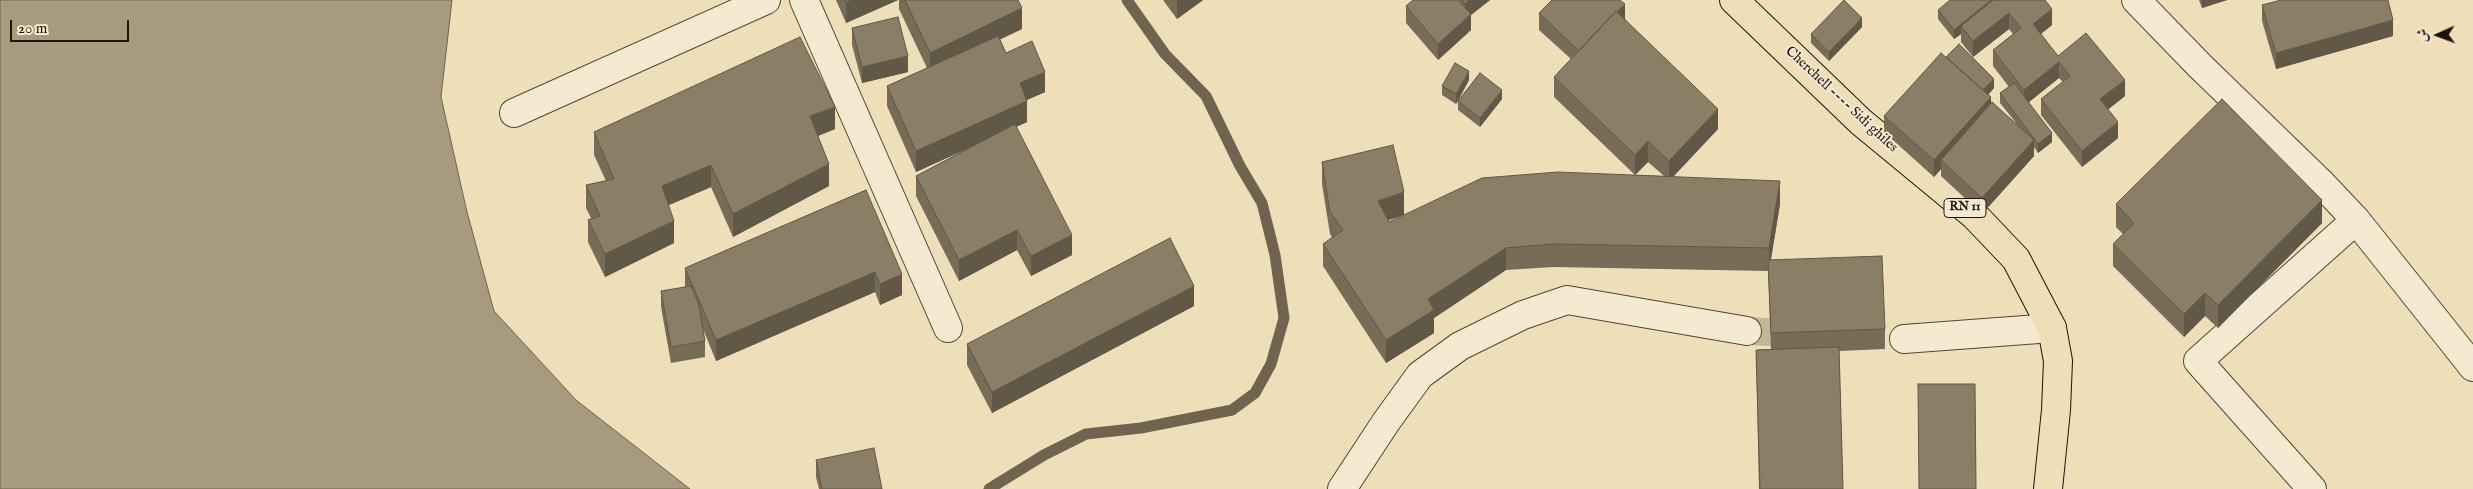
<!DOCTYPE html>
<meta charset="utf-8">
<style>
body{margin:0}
#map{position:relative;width:2473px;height:489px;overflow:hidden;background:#eedfb8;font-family:"IM FELL English",Amiri,serif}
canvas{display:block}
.north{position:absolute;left:2413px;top:10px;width:50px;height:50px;-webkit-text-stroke:4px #f4ead1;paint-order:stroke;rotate:268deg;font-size:14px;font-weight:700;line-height:20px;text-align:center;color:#1d140d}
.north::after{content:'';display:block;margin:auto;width:18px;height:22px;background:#1d140d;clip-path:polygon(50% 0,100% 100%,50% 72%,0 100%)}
.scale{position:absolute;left:10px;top:20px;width:119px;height:22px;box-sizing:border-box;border:2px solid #1d140d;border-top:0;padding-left:6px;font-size:15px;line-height:18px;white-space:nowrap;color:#1d140d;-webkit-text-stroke:4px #f4ead1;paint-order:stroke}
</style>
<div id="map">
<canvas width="2473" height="489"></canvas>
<div class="north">ش</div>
<div class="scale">20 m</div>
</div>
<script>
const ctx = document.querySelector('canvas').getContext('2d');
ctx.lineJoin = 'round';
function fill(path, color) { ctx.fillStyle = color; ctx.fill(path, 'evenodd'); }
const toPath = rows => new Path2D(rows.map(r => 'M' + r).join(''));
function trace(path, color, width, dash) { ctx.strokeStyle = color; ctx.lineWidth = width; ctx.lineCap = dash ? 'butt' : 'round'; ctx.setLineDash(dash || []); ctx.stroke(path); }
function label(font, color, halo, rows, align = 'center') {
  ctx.font = font + ' "IM FELL English",serif'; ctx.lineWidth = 4; ctx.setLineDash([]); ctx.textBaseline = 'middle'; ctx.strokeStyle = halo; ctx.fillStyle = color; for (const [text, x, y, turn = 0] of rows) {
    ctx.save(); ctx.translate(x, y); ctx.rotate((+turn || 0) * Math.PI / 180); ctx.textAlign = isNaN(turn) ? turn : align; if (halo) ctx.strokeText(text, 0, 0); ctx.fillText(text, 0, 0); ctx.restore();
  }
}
const water = toPath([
 [0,0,452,0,441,97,467,212,494,311,576,400,690,489,0,489,0,0]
]);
const stream = toPath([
 [989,489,1044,455,1086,434,1141,428,1232,410,1255,393,1271,364,1284,318,1275,255,1262,203,1240,166,1206,96,1165,54,1127,0]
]);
const minorTunnel = toPath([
 [1747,331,1808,334]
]);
const minor = toPath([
 [804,0,948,328],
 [2136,0,2200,66,2322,184,2356,220,2473,367],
 [514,113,766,0],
 [1904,339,2052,328],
 [1342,489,1386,422,1420,375,1460,346,1523,315,1567,300,1747,331],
 [2312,489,2198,361,2356,220]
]);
const primary = toPath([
 [1734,0,1861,122,1975,216,2016,259,2052,328,2058,361,2056,410,2048,489]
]);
const wall = toPath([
 [836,0,898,0,846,23],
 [899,0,1018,0,1022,29,1000,39,1006,53,1045,92,1027,100,1027,122,1016,127,1072,255,1031,276,1017,250,959,281,916,196,916,176,970,147,916,172,887,106,887,86,927,68,899,9],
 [1163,0,1203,0,1177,19],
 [1413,0,1490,0,1471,15,1471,30,1438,60,1406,23,1406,6],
 [2045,0,2052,25,2041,34,2058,56,2125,96,2108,109,2118,138,2082,167,2041,115,2041,99,2063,82,2059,78,2029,102,2052,142,2038,153,2034,147,2034,156,1982,214,1941,176,1941,169,1934,177,1884,132,1884,116,1946,57,1994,88,1988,95,1991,103,2017,124,2000,103,2000,93,2009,87,1993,66,1993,50,2013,34,2009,29,1973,57,1961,42,1961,34,1954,39,1938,19,1938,10],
 [2199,0,2227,0,2202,8],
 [2262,5,2393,36,2276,69,2262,21],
 [1539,13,1625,19,1718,129,1673,177,1780,204,1771,259,1885,329,1885,349,1839,351,1843,489,1759,489,1756,350,1771,349,1768,271,1553,267,1506,270,1434,318,1434,333,1386,363,1323,266,1323,244,1332,237,1330,234,1322,184,1322,162,1404,215,1388,220,1389,222,1635,175,1554,97,1554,77,1571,59,1539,30],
 [1648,162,1664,176,1635,175],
 [1862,27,1829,61,1811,43,1811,34],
 [852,28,908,72,862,83,852,45],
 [1469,80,1458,101,1502,99,1480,127,1458,110,1458,101,1456,104,1442,95,1442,86],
 [835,129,818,136,829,186,733,237,711,187,669,205,674,243,605,277,588,242,588,220,591,218,586,208,586,185,606,181,594,155,594,132],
 [866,190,902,295,880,305,875,292,716,361,703,329,705,341,705,357,671,363,661,307,661,291,685,287,685,268],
 [2116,204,2322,223,2218,328,2205,316,2184,337,2113,266,2113,244,2123,234,2116,227],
 [1194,306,992,413,967,365,967,344],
 [816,460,882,489,819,489,816,477]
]);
const shadedWall = toPath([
 [852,0,898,0,846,23,846,3],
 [1177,0,1203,0,1177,19],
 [1470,0,1490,0,1471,15,1471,30,1438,60,1438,44,1465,20,1465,4],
 [1991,0,1996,0,1961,26,1961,34,1954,39,1954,30],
 [2202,0,2227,0,2202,8],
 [1625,4,1625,20,1580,52],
 [1022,8,1022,29,930,73,930,53],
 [2052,9,2052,25,2033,40,2033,24],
 [2009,13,2009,29,1973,57,1973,41],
 [1862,18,1862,27,1829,61,1829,52],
 [2393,20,2393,36,2276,69,2276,53],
 [908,56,908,72,862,83,862,67],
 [2059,62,2059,78,2024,106,2024,90],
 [1469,71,1469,80,1456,104,1456,94],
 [1045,72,1045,92,1020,103,1020,83],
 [1994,79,1994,88,1981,102,1981,93],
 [2125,80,2125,96,2100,116,2100,99],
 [1502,90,1502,99,1480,127,1480,118],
 [1991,97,1991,114,1941,160,1941,169,1934,177,1934,160],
 [1027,101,1027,122,916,172,916,151],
 [835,107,835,129,810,139,810,116],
 [1718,109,1718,129,1669,181,1669,161],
 [2118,122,2118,138,2082,167,2082,151],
 [2052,133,2052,142,2038,153,2038,144],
 [2034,140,2034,156,1982,214,1982,198],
 [1648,141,1648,162,1635,175,1635,155],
 [829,164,829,186,733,237,733,214],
 [711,165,711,187,662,208,662,186],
 [1780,181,1780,204,1769,271,1769,248],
 [1404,192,1404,215,1378,224,1378,201],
 [2322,200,2322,223,2218,328,2218,305],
 [674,221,674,243,605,277,605,254],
 [1017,230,1017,250,959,281,959,260],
 [1072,235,1072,255,1031,276,1031,256],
 [1506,248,1506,270,1434,318,1434,333,1386,363,1386,340,1428,299],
 [875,272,875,292,716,361,716,340],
 [902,274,902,295,880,305,880,284],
 [1194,286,1194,306,992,413,992,392],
 [2205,293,2205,316,2184,337,2184,314]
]);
const building = toPath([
 [845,0,852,0,846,3,845,0],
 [905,0,1018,0,1022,8,930,53,905,0],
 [1413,0,1458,0,1471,14,1438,44,1406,6,1413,0],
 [1462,0,1470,0,1465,4,1462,0],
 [1552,0,1620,0,1625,4,1617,12,1616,11,1579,51,1539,13,1552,0],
 [1844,0,1862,18,1829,52,1811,34,1844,0],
 [1950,0,1991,0,1954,30,1938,10,1950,0],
 [1993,0,2045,0,2052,9,2033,24,2058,56,2086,33,2125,80,2100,99,2118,122,2082,151,2041,99,2070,76,2059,62,2024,90,1993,50,2021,28,2009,13,1973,41,1961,26,1993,0],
 [2281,0,2388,0,2393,20,2276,53,2262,5,2281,0],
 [1616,11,1718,109,1669,161,1648,141,1635,155,1554,77,1616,11],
 [898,17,908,56,862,67,852,28,898,17],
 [998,36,1006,53,1032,41,1045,72,1020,83,1027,101,916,151,887,86,998,36],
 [800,37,835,107,810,116,829,164,733,214,711,165,662,186,674,221,605,254,588,220,600,216,586,185,614,179,594,132,800,37],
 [1959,44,1994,79,1983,90,1946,57,1959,44],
 [1941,53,1991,97,1934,160,1884,116,1941,53],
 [1455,63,1469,71,1456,94,1442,86,1455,63],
 [1480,73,1502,90,1480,118,1458,101,1480,73],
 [2014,83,2052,133,2038,144,2000,93,2014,83],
 [2222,99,2322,200,2218,305,2205,293,2184,314,2113,244,2134,223,2116,204,2222,99],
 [1992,102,2034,140,1982,198,1941,160,1992,102],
 [1015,124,1072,235,1031,256,1017,230,959,260,916,176,1015,124],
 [1393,145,1404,192,1378,201,1389,222,1482,178,1558,172,1780,181,1769,248,1553,244,1506,248,1428,299,1434,310,1386,340,1323,244,1343,230,1330,212,1322,162,1393,145],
 [866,190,902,274,880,284,875,272,716,340,685,268,866,190],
 [1170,238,1194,286,992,392,967,344,1170,238],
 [1882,256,1885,329,1771,333,1768,260,1882,256],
 [691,286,698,302,705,341,671,347,661,291,691,286],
 [1839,347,1843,489,1760,489,1756,350,1839,347],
 [1918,384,1975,384,1976,489,1919,489,1918,384],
 [874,448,882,489,822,489,816,460,874,448]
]);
const shields = [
 [1965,208,42]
];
const shieldNames = [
 ["RN 11",1965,208]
];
const streetNames = [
 ["Cherchell ---- Sidi ghiles",1841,100,43]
];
fill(water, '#a79a7e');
trace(water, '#706451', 1);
trace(stream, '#706451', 11);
trace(minorTunnel, '#c4b696', 28, [28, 14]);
trace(minor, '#514738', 30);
trace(primary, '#1d140d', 30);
trace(minor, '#f4ead1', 28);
trace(primary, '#eedfb8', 28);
fill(wall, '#776c58');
fill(shadedWall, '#615847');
fill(building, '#8a7e66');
trace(building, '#615847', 1);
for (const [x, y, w] of shields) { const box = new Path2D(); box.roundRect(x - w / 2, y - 9.5, w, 19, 4); ctx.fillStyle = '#f4ead1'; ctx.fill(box); trace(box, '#1d140d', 1); }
label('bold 12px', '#1d140d', null, shieldNames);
label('14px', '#1d140d', '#f4ead1', streetNames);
</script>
